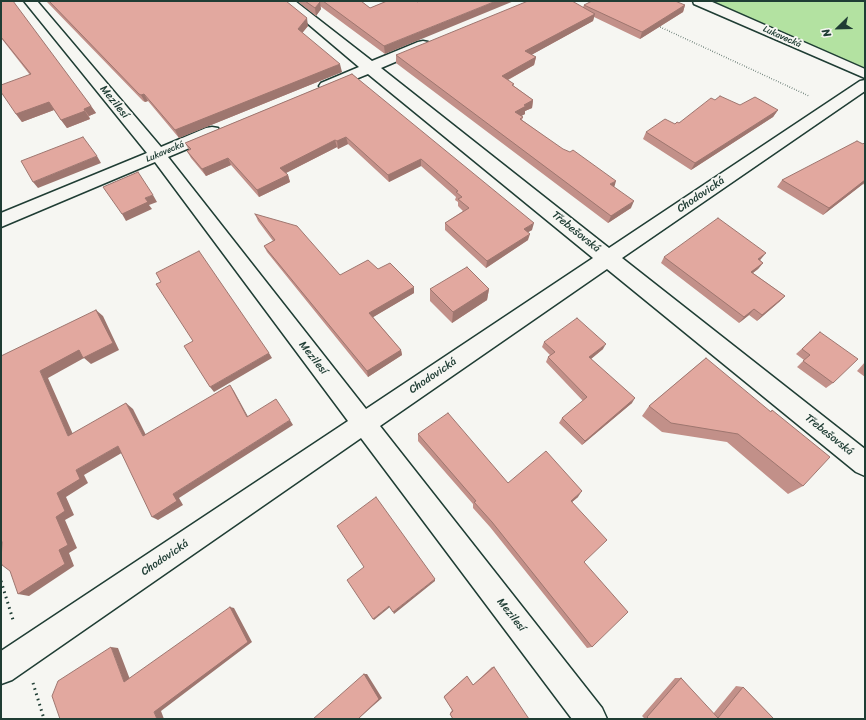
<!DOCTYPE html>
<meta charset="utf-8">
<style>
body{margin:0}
#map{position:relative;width:866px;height:720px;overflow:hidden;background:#f6f6f2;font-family:Sriracha,sans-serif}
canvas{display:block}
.frame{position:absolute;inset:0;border:2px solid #1f3d34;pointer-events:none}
.north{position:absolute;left:818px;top:8px;width:40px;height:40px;-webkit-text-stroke:3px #f6f6f2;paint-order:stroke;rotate:247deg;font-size:11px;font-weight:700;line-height:16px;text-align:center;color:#1f3d34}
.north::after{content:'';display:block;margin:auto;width:14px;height:18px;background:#1f3d34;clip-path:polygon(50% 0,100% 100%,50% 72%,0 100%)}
</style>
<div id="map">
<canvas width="866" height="720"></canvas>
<div class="frame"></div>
<div class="north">N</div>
</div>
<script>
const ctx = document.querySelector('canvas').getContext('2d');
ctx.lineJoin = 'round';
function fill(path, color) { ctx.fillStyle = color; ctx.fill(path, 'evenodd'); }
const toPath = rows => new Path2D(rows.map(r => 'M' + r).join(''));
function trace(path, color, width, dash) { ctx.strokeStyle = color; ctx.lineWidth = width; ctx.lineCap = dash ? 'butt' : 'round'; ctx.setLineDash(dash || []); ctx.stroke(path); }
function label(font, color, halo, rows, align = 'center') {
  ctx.font = font + ' Sriracha,sans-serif'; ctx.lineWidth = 4; ctx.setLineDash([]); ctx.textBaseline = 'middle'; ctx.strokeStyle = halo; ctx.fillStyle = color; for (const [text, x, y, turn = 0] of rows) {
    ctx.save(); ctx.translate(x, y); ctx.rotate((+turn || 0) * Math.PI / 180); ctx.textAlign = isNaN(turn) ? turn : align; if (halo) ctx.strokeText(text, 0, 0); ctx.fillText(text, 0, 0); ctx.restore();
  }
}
const green = toPath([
 [707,1,865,1,865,66,862,69]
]);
const pathFar1 = toPath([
 [658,26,809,96]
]);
const path = toPath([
 [1,581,14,623],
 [33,683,44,719]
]);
const minor = toPath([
 [24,1,37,1,161,147,206,128,212,127,218,128,220,132,218,136,168,157,366,409,593,258,368,74,331,89,326,90,321,89,319,86,321,83,359,67,281,1,295,1,372,61,418,42,423,41,428,42,430,45,428,48,381,68,609,248,860,81,865,80,865,91,622,258,865,449,865,476,856,472,607,269,380,426,602,708,607,719,572,719,361,438,12,680,1,684,1,651,348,421,155,162,1,227,1,213,147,153,24,1],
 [693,1,710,1,865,69,865,78,694,4,693,1]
]);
const wall = toPath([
 [46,1,286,1,308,26,302,33,342,72,179,138,148,101,145,102,143,101],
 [297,1,361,1,370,8,387,1,385,54,320,6,321,9,316,16],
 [1,2,91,106,96,113,89,116,90,119,67,128,54,110,22,122,16,114,30,75,1,38],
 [584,5,685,5,683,12,640,39,594,17,593,21,531,55,536,57,534,65,508,80,514,86,533,100,532,108,525,111,525,114,521,116,523,117,522,120,614,187,631,208,608,223,396,63,396,55,583,7],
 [352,74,532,230,528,232,528,240,486,268,445,230,445,223,463,211,458,206,458,202,455,200,456,197,421,166,389,182,348,144,338,149,337,147,286,173,288,175,290,182,259,197,231,165,206,176,191,158,187,151,189,150,185,143],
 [715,100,740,105,778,110,773,117,691,170,643,139,646,132,679,123],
 [865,142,865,185,863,184,823,215,777,187,782,180,863,144],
 [255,214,340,275,378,269,414,293,373,317,401,350,402,355,368,377,267,252,264,246,273,241,258,221],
 [664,257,761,259,760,260,763,263,758,269,753,273,785,296,779,302,757,321,749,315,739,323,661,263],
 [430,289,489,289,487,300,452,323,430,301],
 [820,332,833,383,826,388,797,367,804,360,796,354],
 [544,342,603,349,591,359,632,403,582,445,559,423,562,418,583,401,546,362,548,357,550,355,542,347],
 [706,358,803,486,788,494,727,442,662,432,642,416,649,406],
 [865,362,865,377,857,371],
 [418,434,508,483,578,497,572,502,584,562,592,647,587,648,490,527,473,508,473,504,418,441],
 [492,667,494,667,453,719,450,713,452,710,444,696,467,676,473,685],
 [675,678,681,678,713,714,736,686,743,687,774,719,645,719,642,716]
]);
const shadedWall = toPath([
 [496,1,514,1,385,54,384,46],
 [320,2,321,9,316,16,315,8],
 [685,5,683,12,640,39,642,32],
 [595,14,593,21,524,59,525,51],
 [307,18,308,26,299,37,298,29],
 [536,57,534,65,502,83,502,76],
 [340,64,342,72,179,138,175,130],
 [144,94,148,101,145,102,141,95],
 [533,100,532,108,525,111,525,114,514,120,515,112,524,105],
 [49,102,54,110,22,122,16,114],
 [91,106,96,113,89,116,84,109],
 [778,110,773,117,691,170,695,163],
 [85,111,90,119,67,128,61,120],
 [346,137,348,144,338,149,337,141],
 [335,140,337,147,282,175,280,168],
 [97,156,101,163,38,188,33,182],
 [228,158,231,165,206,176,202,169],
 [421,159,421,166,389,182,388,175],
 [288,175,290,182,259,197,257,190],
 [865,180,865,181,863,184,823,215,829,208],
 [616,181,614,188,610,184],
 [153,195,157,202,149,205,152,209,126,221,122,214,145,198],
 [634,201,631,208,608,223,611,216],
 [534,223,532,230,523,235,524,229],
 [530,234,528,240,486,268,487,261],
 [766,253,761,259,753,265,758,259],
 [763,263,758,269,746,278,751,272],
 [414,287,414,293,370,319,369,313],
 [489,289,487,300,452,323,453,312],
 [785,296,779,302,757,321,762,315],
 [754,309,749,315,739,323,744,317],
 [96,310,103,316,119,350,91,364,84,358,48,378,76,441,68,436,40,371],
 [606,344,603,349,586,363,589,357],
 [401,350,402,355,368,377,367,371],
 [269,353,272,358,214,392,210,387],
 [230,385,234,391,251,422,247,417],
 [635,398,632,403,582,445,585,441],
 [126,403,133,409,149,441,143,436],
 [290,420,293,425,179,498,183,505,158,520,152,517,173,494],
 [118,446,125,451,84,475,88,483,66,497,74,515,65,520,77,548,69,553,74,566,29,596,18,594,59,550,56,517,57,493,76,470],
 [582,491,578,497,566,507,571,501],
 [435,579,435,581,394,614,393,612],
 [389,606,390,607,374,620,373,619],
 [230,607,234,608,252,642,161,711,164,719,157,719,154,712],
 [111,647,118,648,131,682,124,682],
 [364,674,367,674,382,698,358,719]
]);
const building = toPath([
 [4,1,13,1,91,106,84,109,85,111,61,120,49,102,16,114,1,92,1,85,31,74,1,37,1,2,4,1],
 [49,1,286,1,307,18,298,29,340,64,175,130,144,94,141,95,139,94,49,1],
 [305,1,320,1,320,2,315,8,305,1],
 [323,1,361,1,370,8,387,1,416,1,418,2,419,1,496,1,384,46,323,1],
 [528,1,572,1,595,14,525,51,536,57,502,76,514,84,512,85,533,100,524,105,526,106,515,112,523,117,520,119,563,149,570,152,573,150,616,181,610,184,634,201,611,216,396,55,528,1],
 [592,1,675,1,685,5,642,32,584,5,592,1],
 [352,74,534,223,524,229,530,234,487,261,445,223,469,208,458,199,462,197,456,192,458,191,421,159,388,175,346,137,337,141,335,140,280,168,288,175,257,190,228,158,202,169,187,151,191,149,185,143,352,74],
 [720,96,740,105,755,97,778,110,695,163,646,132,665,119,675,124,677,122,679,123,711,98,715,100,720,96],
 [83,137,97,156,33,182,21,161,83,137],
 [857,141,863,144,865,142,865,180,829,208,782,180,857,141],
 [138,172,153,195,145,198,148,202,122,214,103,187,138,172],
 [255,214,297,226,340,275,368,260,378,269,390,263,414,287,369,313,401,350,367,371,264,246,275,240,255,214],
 [718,218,766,253,758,259,763,263,751,272,785,296,762,315,754,309,744,317,664,257,718,218],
 [199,251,269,353,210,387,184,346,193,341,156,284,161,282,156,273,199,251],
 [467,267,489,289,453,312,430,289,467,267],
 [96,310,113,343,83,358,79,350,40,371,68,436,126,403,143,436,230,385,247,417,276,399,290,420,173,494,177,501,152,517,118,446,76,470,80,479,57,493,65,511,56,517,68,545,59,550,65,564,18,594,10,571,2,565,1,562,2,542,1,540,1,356,96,310],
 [577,318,606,344,589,357,635,398,585,441,562,418,587,397,548,357,555,352,544,342,577,318],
 [820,332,858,359,833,383,803,361,810,355,802,349,820,332],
 [706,358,771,412,772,410,830,457,803,486,738,434,671,423,649,406,706,358],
 [448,413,508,483,546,451,582,491,571,501,607,540,584,562,628,612,592,647,492,522,474,502,476,501,418,434,448,413],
 [376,497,435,579,393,612,389,606,373,619,347,580,364,567,337,526,376,497],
 [230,607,248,642,154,712,157,719,60,719,52,696,58,681,111,647,124,682,230,607],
 [494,667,529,719,453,719,450,714,453,711,444,697,467,676,473,685,494,667],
 [364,674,379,699,358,719,313,719,364,674],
 [681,678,718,718,743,687,774,719,649,719,647,717,681,678]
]);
const farStreetnames = [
 ["Lukavecká",782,37,24],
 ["Lukavecká",165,152,-23]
];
const streetNames = [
 ["Mezilesí",114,102,51],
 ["Chodovická",701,195,-34],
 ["Třebešovská",576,232,39],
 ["Mezilesí",313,358,52],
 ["Chodovická",433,376,-34],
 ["Třebešovská",829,435,39],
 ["Chodovická",165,558,-34],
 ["Mezilesí",511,615,52]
];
fill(green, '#b3e2a1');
trace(minor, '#1f3d34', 3);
trace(pathFar1, '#1f3d34', 1.5, [0.5, 2]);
trace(path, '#1f3d34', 3, [1.5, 4]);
fill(minor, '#f6f6f2');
fill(wall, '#c29089');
fill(shadedWall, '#9e766f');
fill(building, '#e2a89f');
trace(building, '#9e766f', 1);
label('9px', '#1f3d34', '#f6f6f2', farStreetnames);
label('11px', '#1f3d34', '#f6f6f2', streetNames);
</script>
